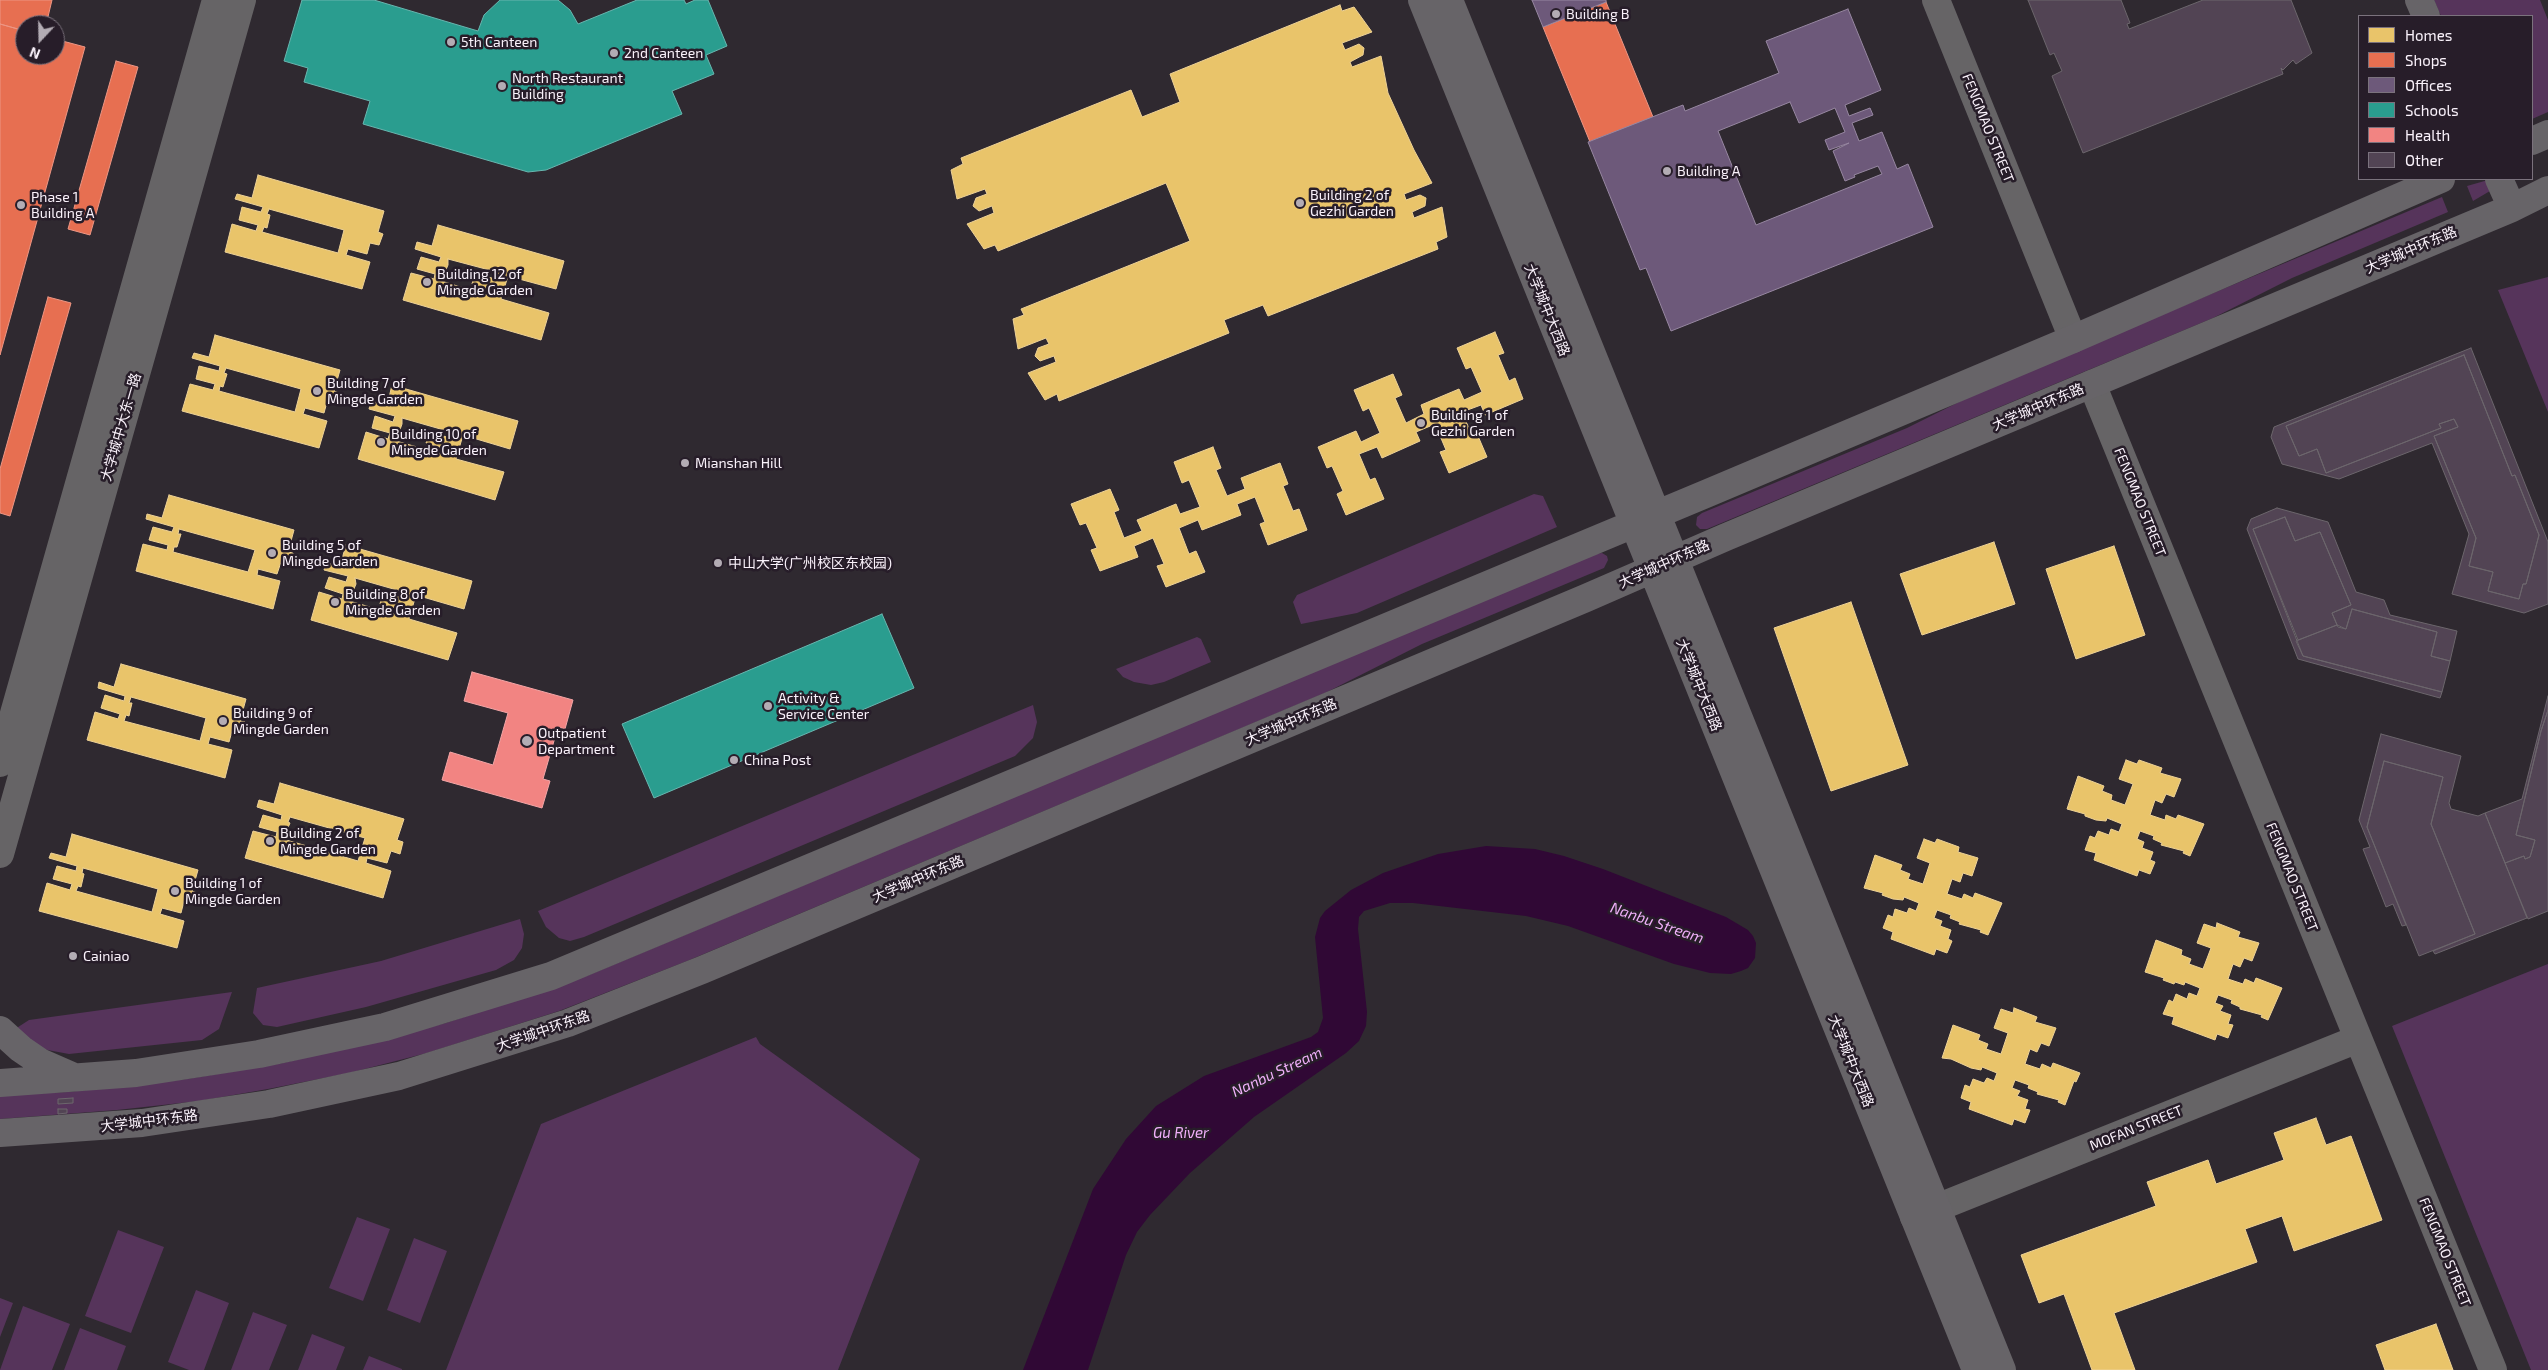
<!DOCTYPE html>
<meta charset="utf-8">
<style>
body{margin:0}
#map{position:relative;width:2548px;height:1370px;overflow:hidden;background:#2f2930;font-family:"Exo 2",sans-serif}
canvas{display:block}
.legend{position:absolute;left:2358px;top:15px;width:175px;height:165px;box-sizing:border-box;background:#271d29;border:1px solid #7b727d;margin:0;padding:6px 9px;list-style:none;font-size:15px;color:#faf2fb}
.legend li{display:flex;align-items:center;gap:10px;height:25px}
.legend b{width:25px;border:1px solid #7b727d}
.north{position:absolute;left:15px;top:15px;width:50px;height:50px;box-sizing:border-box;background:#271d29;border:1px solid #7b727d;border-radius:50%;rotate:201deg;font-size:14px;font-weight:700;line-height:20px;text-align:center;color:#faf2fb}
.north::after{content:'';display:block;margin:auto;width:18px;height:22px;background:#b3acb4;clip-path:polygon(50% 0,100% 100%,50% 72%,0 100%)}
</style>
<div id="map">
<canvas width="2548" height="1370"></canvas>
<ul class="legend">
<li><b style="height:14px;background:#e9c46a"></b>Homes</li>
<li><b style="height:14px;background:#e76f51"></b>Shops</li>
<li><b style="height:14px;background:#6d597a"></b>Offices</li>
<li><b style="height:14px;background:#2a9d8f"></b>Schools</li>
<li><b style="height:14px;background:#f28482"></b>Health</li>
<li><b style="height:14px;background:#524454"></b>Other</li>
</ul>
<div class="north">N</div>
</div>
<script>
const ctx = document.querySelector('canvas').getContext('2d');
ctx.lineJoin = 'round';
function fill(path, color) { ctx.fillStyle = color; ctx.fill(path, 'evenodd'); }
const toPath = rows => new Path2D(rows.map(r => 'M' + r).join(''));
function trace(path, color, width, dash) { ctx.strokeStyle = color; ctx.lineWidth = width; ctx.lineCap = dash ? 'butt' : 'round'; ctx.setLineDash(dash || []); ctx.stroke(path); }
function label(font, color, halo, rows, align = 'center') {
  ctx.font = font + ' "Exo 2","Noto Sans SC",sans-serif'; ctx.lineWidth = 5; ctx.setLineDash([]); ctx.textBaseline = 'middle'; ctx.strokeStyle = halo; ctx.fillStyle = color; for (const [text, x, y, turn = 0] of rows) {
    ctx.save(); ctx.translate(x, y); ctx.rotate((+turn || 0) * Math.PI / 180); ctx.textAlign = isNaN(turn) ? turn : align; if (halo) ctx.strokeText(text, 0, 0); ctx.fillText(text, 0, 0); ctx.restore();
  }
}
const green = toPath([
 [2434,0,2540,0,2548,20,2548,112,2532,119,2532,16,2441,16],
 [2488,180,2490,191,2473,201,2467,186],
 [2442,197,2448,212,2292,278,2213,318,1707,529,1700,529,1696,525,1697,517,1702,513,1907,428,1985,389],
 [2548,277,2548,412,2498,290],
 [1534,494,1543,496,1557,527,1357,613,1301,624,1293,602,1297,595],
 [1602,553,1607,556,1608,560,1604,568,1422,644,1325,693,687,961,559,1011,427,1053,349,1073,268,1089,199,1101,117,1110,0,1119,0,1095,68,1092,187,1079,283,1063,446,1023,589,975,1594,554],
 [1197,637,1201,639,1211,662,1164,682,1151,685,1134,682,1123,677,1116,669],
 [1033,705,1037,722,1033,738,1015,756,584,937,570,941,559,938,546,927,538,911],
 [520,919,524,934,522,948,514,960,496,970,366,1007,277,1027,263,1025,253,1013,257,988,381,961],
 [2548,964,2548,1370,2531,1370,2392,1026],
 [232,992,219,1029,202,1040,69,1054,42,1049,12,1031,29,1020],
 [756,1037,760,1044,920,1159,838,1370,446,1370,541,1124],
 [357,1217,390,1229,363,1301,329,1288],
 [118,1230,164,1247,131,1333,85,1316],
 [414,1238,447,1251,420,1323,387,1310],
 [196,1290,229,1303,204,1370,189,1370,168,1362],
 [0,1298,13,1303,0,1337],
 [23,1306,70,1324,52,1370,0,1370],
 [253,1312,287,1325,269,1370,231,1370],
 [80,1328,126,1346,117,1370,64,1370],
 [312,1334,345,1347,336,1370,298,1370],
 [369,1356,402,1369,402,1370,363,1370]
]);
const water = toPath([
 [1486,846,1535,849,1564,856,1603,869,1726,917,1748,930,1753,936,1756,943,1755,958,1748,968,1741,971,1731,974,1710,973,1674,964,1568,926,1526,916,1413,903,1390,903,1364,911,1359,917,1358,929,1367,1012,1366,1026,1359,1041,1346,1053,1254,1117,1190,1173,1150,1215,1137,1232,1126,1255,1088,1370,1023,1370,1093,1189,1126,1139,1156,1106,1204,1076,1311,1037,1318,1032,1323,1018,1315,937,1320,918,1325,911,1351,890,1383,873,1438,854]
]);
const homes = toPath([
 [1340,5,1342,11,1354,7,1372,32,1342,43,1345,50,1359,44,1364,48,1363,55,1350,62,1352,67,1381,56,1388,93,1414,150,1432,183,1404,194,1406,200,1420,195,1426,198,1425,206,1412,212,1414,218,1442,207,1447,237,1436,242,1438,249,1268,316,1263,305,1224,320,1229,333,1059,401,1057,394,1045,400,1028,373,1056,362,1054,356,1040,361,1035,356,1038,348,1049,344,1046,338,1018,349,1013,319,1024,315,1021,309,1190,241,1166,183,998,251,995,245,984,249,967,224,994,213,992,206,979,211,973,206,976,198,987,194,985,189,957,199,951,170,963,164,961,158,1131,90,1142,117,1180,102,1170,74,1340,5],
 [258,175,384,211,378,232,383,234,379,245,370,243,367,254,348,249,346,255,370,262,362,289,225,252,232,224,256,231,258,225,239,220,242,207,261,212,263,207,235,199,237,194,252,198,258,175],
 [269,209,344,230,338,253,262,232,264,227,267,228,270,215,267,214,269,209],
 [438,225,564,261,556,289,508,276,501,299,549,313,541,340,403,300,411,273,434,279,435,274,417,269,421,257,439,262,441,257,415,249,417,242,432,246,438,225],
 [448,259,497,272,495,279,475,273,472,284,492,290,490,296,441,281,448,265,448,259],
 [1495,332,1504,353,1498,355,1509,381,1515,378,1523,399,1485,415,1481,405,1462,412,1473,438,1478,436,1487,457,1449,473,1440,452,1446,450,1435,424,1416,432,1420,441,1382,458,1377,447,1359,454,1370,480,1375,478,1384,499,1346,515,1337,494,1343,491,1332,466,1327,468,1318,447,1356,431,1361,442,1380,433,1369,408,1363,411,1354,390,1393,374,1402,395,1395,398,1406,423,1424,414,1421,405,1459,389,1464,400,1482,392,1471,367,1466,369,1457,348,1495,332],
 [215,335,340,370,334,391,339,393,337,404,327,402,324,413,305,408,303,414,327,421,319,448,182,411,190,384,213,390,215,384,196,379,199,366,219,371,220,366,192,358,194,353,209,357,215,335],
 [226,368,301,389,295,412,219,391,220,386,223,387,227,374,224,373,226,368],
 [392,385,518,421,510,449,463,435,456,459,504,472,495,500,358,459,366,432,388,439,390,433,372,428,375,416,393,422,395,416,369,409,371,401,387,406,392,385],
 [402,418,451,432,450,438,430,432,426,443,446,449,445,455,396,441,402,424,402,418],
 [1213,447,1221,468,1216,470,1227,496,1245,489,1241,478,1280,463,1288,484,1283,486,1293,511,1299,509,1307,530,1268,545,1260,524,1265,522,1255,497,1237,504,1241,515,1202,530,1198,520,1179,528,1189,554,1196,551,1205,572,1166,587,1157,566,1164,564,1153,538,1134,546,1138,557,1100,571,1091,550,1097,548,1086,523,1080,525,1071,504,1110,489,1119,510,1114,512,1124,538,1142,531,1137,520,1176,504,1180,514,1200,507,1189,480,1182,483,1174,462,1213,447],
 [169,495,294,530,288,552,293,553,290,565,281,562,277,574,258,569,257,575,280,581,273,609,136,571,143,544,167,550,168,545,149,540,153,527,172,532,174,527,146,519,147,514,162,518,169,495],
 [179,529,255,550,248,572,173,552,174,547,177,547,181,534,178,534,179,529],
 [1994,542,2015,604,1922,635,1900,574,1994,542],
 [346,545,472,581,464,609,416,595,409,619,457,633,448,660,311,620,319,592,342,599,343,594,325,588,329,577,346,582,348,576,324,570,326,563,340,566,346,545],
 [355,578,404,592,403,598,383,592,380,604,399,609,398,615,349,601,356,584,355,578],
 [2114,546,2145,635,2076,659,2046,569,2114,546],
 [1851,602,1908,765,1831,791,1774,628,1851,602],
 [121,664,246,699,240,721,245,722,242,734,232,731,229,742,210,737,208,744,232,750,225,778,87,740,95,712,118,719,120,714,101,708,105,695,124,701,125,696,98,688,99,682,114,687,121,664],
 [131,697,206,718,200,741,124,721,126,715,129,716,132,703,129,703,131,697],
 [2126,760,2137,764,2139,760,2162,768,2160,773,2181,779,2174,797,2166,794,2162,803,2155,800,2150,815,2165,820,2166,815,2176,819,2178,815,2204,824,2190,856,2183,853,2184,851,2161,845,2162,843,2153,839,2154,836,2140,831,2137,839,2144,842,2142,848,2153,852,2150,860,2155,862,2150,874,2139,870,2137,876,2094,860,2096,853,2085,850,2090,836,2095,838,2098,831,2109,835,2111,829,2119,832,2122,824,2107,818,2106,821,2096,820,2085,816,2085,814,2067,809,2078,776,2104,786,2102,791,2112,795,2111,800,2125,805,2133,784,2119,779,2126,760],
 [280,783,404,819,397,840,403,842,400,854,391,851,387,863,367,858,366,863,391,871,383,898,245,858,253,831,276,837,277,832,259,827,263,815,281,820,282,815,257,807,259,800,274,804,280,783],
 [290,817,365,838,358,861,283,839,290,823,288,822,290,817],
 [72,834,198,870,192,891,197,893,193,904,184,901,181,913,162,908,160,914,184,921,177,948,39,911,47,883,70,890,72,884,53,879,57,866,76,871,77,866,49,858,51,853,66,857,72,834],
 [83,868,158,889,152,912,76,891,78,886,81,887,84,874,82,873,83,868],
 [1924,839,1935,843,1937,839,1959,847,1958,852,1978,858,1972,876,1963,873,1960,882,1952,879,1947,894,1962,899,1964,894,1973,898,1975,893,2002,903,1988,935,1980,932,1981,930,1959,924,1960,922,1950,918,1951,915,1937,910,1934,918,1942,921,1940,926,1951,930,1948,939,1952,941,1947,953,1936,949,1934,955,1891,939,1893,932,1883,928,1888,915,1893,917,1895,909,1907,913,1909,908,1916,911,1919,903,1904,897,1903,900,1893,899,1882,895,1883,893,1864,888,1875,855,1902,865,1900,870,1910,874,1908,879,1923,884,1930,863,1917,858,1924,839],
 [2217,923,2240,932,2238,937,2259,943,2252,961,2244,958,2240,967,2233,964,2228,979,2243,984,2245,979,2254,983,2256,978,2282,988,2268,1020,2261,1017,2262,1015,2240,1009,2240,1007,2231,1003,2232,1000,2218,995,2215,1003,2223,1006,2220,1011,2231,1015,2228,1024,2233,1025,2228,1038,2217,1034,2215,1040,2172,1024,2174,1017,2163,1014,2169,1000,2173,1002,2176,994,2187,999,2189,993,2197,996,2200,988,2185,982,2184,985,2175,982,2174,984,2163,980,2164,978,2145,972,2156,940,2182,950,2181,955,2191,959,2189,964,2203,969,2211,948,2197,943,2204,924,2216,928,2217,923],
 [2014,1008,2037,1017,2035,1022,2056,1028,2049,1046,2041,1043,2037,1052,2030,1049,2025,1064,2040,1069,2042,1064,2051,1068,2053,1063,2080,1073,2076,1082,2074,1081,2065,1105,2058,1102,2059,1100,2037,1094,2038,1092,2028,1088,2029,1085,2015,1080,2012,1088,2020,1091,2017,1096,2028,1100,2025,1109,2030,1110,2025,1123,2014,1119,2012,1125,1969,1109,1971,1102,1961,1098,1965,1085,1970,1087,1973,1079,1984,1083,1987,1078,1994,1081,1997,1073,1982,1067,1981,1070,1971,1068,1951,1059,1942,1058,1953,1025,1980,1035,1978,1040,1988,1044,1986,1049,2001,1054,2008,1033,1994,1028,2001,1009,2013,1013,2014,1008],
 [2316,1118,2326,1145,2351,1136,2382,1220,2294,1251,2282,1216,2245,1229,2257,1262,2114,1313,2135,1370,2092,1370,2064,1294,2039,1303,2021,1255,2156,1206,2147,1182,2208,1160,2216,1184,2284,1160,2274,1133,2316,1118],
 [2436,1324,2453,1370,2385,1370,2376,1345,2436,1324]
]);
const shops = toPath([
 [0,0,52,0,46,25,25,25,25,31,0,24,0,0],
 [1606,2,1653,117,1590,142,1543,27,1606,2],
 [0,24,25,31,25,55,55,55,55,39,85,47,0,355,0,24],
 [116,61,138,67,90,235,68,229,116,61],
 [48,297,71,303,10,516,0,513,0,469,48,297]
]);
const offices = toPath([
 [1532,0,1606,0,1606,2,1543,27,1532,0],
 [1848,9,1881,90,1845,105,1849,116,1870,108,1873,115,1852,123,1859,141,1882,132,1897,169,1908,164,1933,227,1671,331,1646,268,1640,270,1588,142,1683,105,1685,111,1779,73,1766,41,1848,9],
 [1790,102,1799,123,1835,108,1845,132,1825,140,1829,150,1849,143,1833,151,1845,181,1855,177,1854,175,1878,166,1882,174,1756,225,1718,131,1790,102]
]);
const schools = toPath([
 [302,0,374,0,478,31,484,15,500,0,558,0,570,10,578,24,637,0,684,0,686,4,695,0,708,0,727,46,706,55,714,74,672,91,682,114,546,170,528,172,363,124,370,101,304,82,308,68,284,61,302,0],
 [882,614,914,688,654,798,622,724,882,614]
]);
const health = toPath([
 [472,672,573,700,565,729,558,727,543,779,550,781,542,808,442,780,450,752,493,765,508,713,464,701,472,672]
]);
const building = toPath([
 [2028,0,2121,0,2130,23,2127,24,2129,29,2203,0,2291,0,2312,53,2296,64,2293,60,2283,70,2281,68,2283,74,2083,153,2052,76,2062,71,2054,53,2050,55,2028,0],
 [2471,348,2548,542,2548,604,2524,613,2452,594,2469,534,2432,443,2339,479,2282,464,2271,437,2274,427,2471,348],
 [2464,355,2512,476,2515,475,2539,535,2526,584,2523,584,2519,599,2488,591,2493,572,2469,566,2476,538,2434,436,2458,427,2454,419,2439,424,2441,428,2326,473,2317,449,2299,456,2286,426,2464,355],
 [2464,355,2512,476,2515,475,2539,535,2526,584,2523,584,2519,599,2488,591,2493,572,2469,566,2476,538,2434,436,2458,427,2454,419,2439,424,2441,428,2326,473,2317,449,2299,456,2286,426,2464,355],
 [2277,508,2328,522,2356,592,2384,600,2390,615,2457,631,2450,661,2431,656,2437,632,2352,609,2346,629,2338,627,2332,613,2351,605,2320,532,2295,541,2285,517,2253,529,2303,656,2442,692,2440,698,2298,659,2247,529,2251,519,2277,508],
 [2285,517,2295,541,2320,532,2351,605,2332,613,2337,625,2298,640,2253,529,2285,517],
 [2352,609,2437,632,2431,656,2450,661,2442,692,2303,656,2296,641,2337,625,2346,629,2352,609],
 [2548,696,2548,710,2541,731,2516,835,2535,840,2530,857,2525,859,2524,856,2505,863,2485,813,2522,799,2548,696],
 [2548,710,2548,911,2528,919,2505,863,2524,856,2525,859,2530,857,2535,840,2516,835,2541,731,2548,710],
 [2381,734,2461,756,2449,803,2451,809,2478,816,2485,813,2527,918,2435,954,2433,951,2475,934,2431,824,2443,777,2384,761,2367,827,2406,925,2402,926,2393,904,2386,907,2363,849,2370,847,2359,820,2381,734],
 [2384,761,2443,777,2431,824,2475,934,2419,956,2367,827,2384,761],
 [73,1098,73,1103,58,1104,58,1099,73,1098],
 [58,1109,67,1109,67,1113,58,1114,58,1109]
]);
const minor = toPath([
 [1936,0,2073,339],
 [2092,384,2493,1370],
 [0,763,216,0],
 [0,854,242,0],
 [1914,1217,2358,1039]
]);
const major = toPath([
 [1422,0,1976,1370],
 [1449,0,2002,1370],
 [2419,0,2426,16],
 [2532,141,2548,134],
 [2499,179,2512,208],
 [0,1030,21,1049,40,1062,72,1076],
 [0,1083,136,1073,259,1054,385,1027,551,976,1708,493,2073,339,2441,179],
 [0,1133,142,1123,269,1104,399,1076,568,1023,702,970,1586,598,1726,537,2512,208,2548,190]
]);
const markers = [
 [1556,14,5,"#b3acb4"],
 [451,42,5,"#b3acb4"],
 [614,53,5,"#b3acb4"],
 [502,86,5,"#b3acb4"],
 [1667,171,5,"#b3acb4"],
 [1300,203,5,"#b3acb4"],
 [21,205,5,"#b3acb4"],
 [427,282,5,"#b3acb4"],
 [317,391,5,"#b3acb4"],
 [1421,423,5,"#b3acb4"],
 [381,442,5,"#b3acb4"],
 [685,463,5,"#b3acb4"],
 [272,553,5,"#b3acb4"],
 [718,563,5,"#b3acb4"],
 [335,602,5,"#b3acb4"],
 [768,706,5,"#b3acb4"],
 [223,721,5,"#b3acb4"],
 [527,741,6,"#b3acb4"],
 [734,760,5,"#b3acb4"],
 [270,841,5,"#b3acb4"],
 [175,891,5,"#b3acb4"],
 [73,956,5,"#b3acb4"]
];
const poiNames = [
 ["Building B",1566,14],
 ["5th Canteen",461,42],
 ["2nd Canteen",624,53],
 ["North Restaurant",512,78],
 ["Building",512,94],
 ["Building A",1677,171],
 ["Building 2 of",1310,195],
 ["Gezhi Garden",1310,211],
 ["Phase 1",31,197],
 ["Building A",31,213],
 ["Building 12 of",437,274],
 ["Mingde Garden",437,290],
 ["Building 7 of",327,383],
 ["Mingde Garden",327,399],
 ["Building 1 of",1431,415],
 ["Gezhi Garden",1431,431],
 ["Building 10 of",391,434],
 ["Mingde Garden",391,450],
 ["Mianshan Hill",695,463],
 ["Building 5 of",282,545],
 ["Mingde Garden",282,561],
 ["中山大学(广州校区东校园)",728,563],
 ["Building 8 of",345,594],
 ["Mingde Garden",345,610],
 ["Activity &",778,698],
 ["Service Center",778,714],
 ["Building 9 of",233,713],
 ["Mingde Garden",233,729],
 ["Outpatient",538,733],
 ["Department",538,749],
 ["China Post",744,760],
 ["Building 2 of",280,833],
 ["Mingde Garden",280,849],
 ["Building 1 of",185,883],
 ["Mingde Garden",185,899],
 ["Cainiao",83,956]
];
const streetNames = [
 ["FENGMAO STREET",1988,128,68],
 ["大学城中环东路",2411,250,-23],
 ["大学城中大西路",1547,310,68],
 ["大学城中环东路",2038,407,-23],
 ["大学城中大东一路",121,427,-74],
 ["FENGMAO STREET",2140,502,68],
 ["大学城中环东路",1664,564,-24],
 ["大学城中大西路",1699,685,68],
 ["大学城中环东路",1291,722,-23],
 ["FENGMAO STREET",2292,877,68],
 ["大学城中环东路",918,879,-23],
 ["大学城中环东路",543,1031,-19],
 ["大学城中大西路",1851,1061,68],
 ["大学城中环东路",149,1121,-7],
 ["MOFAN STREET",2136,1128,-22],
 ["FENGMAO STREET",2445,1252,68]
];
const waterNames = [
 ["Nanbu Stream",1657,923,19],
 ["Nanbu Stream",1277,1072,-25],
 ["Gu River",1181,1133]
];
fill(green, '#56345b');
fill(water, '#300835');
fill(homes, '#e9c46a');
trace(homes, '#eed296', 1);
fill(shops, '#e76f51');
trace(shops, '#ed9684', 1);
fill(offices, '#6d597a');
trace(offices, '#9787a1', 1);
fill(schools, '#2a9d8f');
trace(schools, '#68b6af', 1);
fill(health, '#f28482');
trace(health, '#f4a5a6', 1);
fill(building, '#524454');
trace(building, '#6c666c', 1);
trace(minor, '#666466', 28);
trace(major, '#676468', 28);
for (const [x, y, r, color] of markers) { const dot = new Path2D(); dot.arc(x, y, r, 0, 2 * Math.PI); ctx.fillStyle = color; ctx.fill(dot); trace(dot, '#271d29', 2); }
label('14px', '#faf2fb', '#271d29', poiNames, 'left');
label('14px', '#faf2fb', '#271d29', streetNames);
label('italic 15px', '#f0b0fa', '#271d29', waterNames);
</script>
